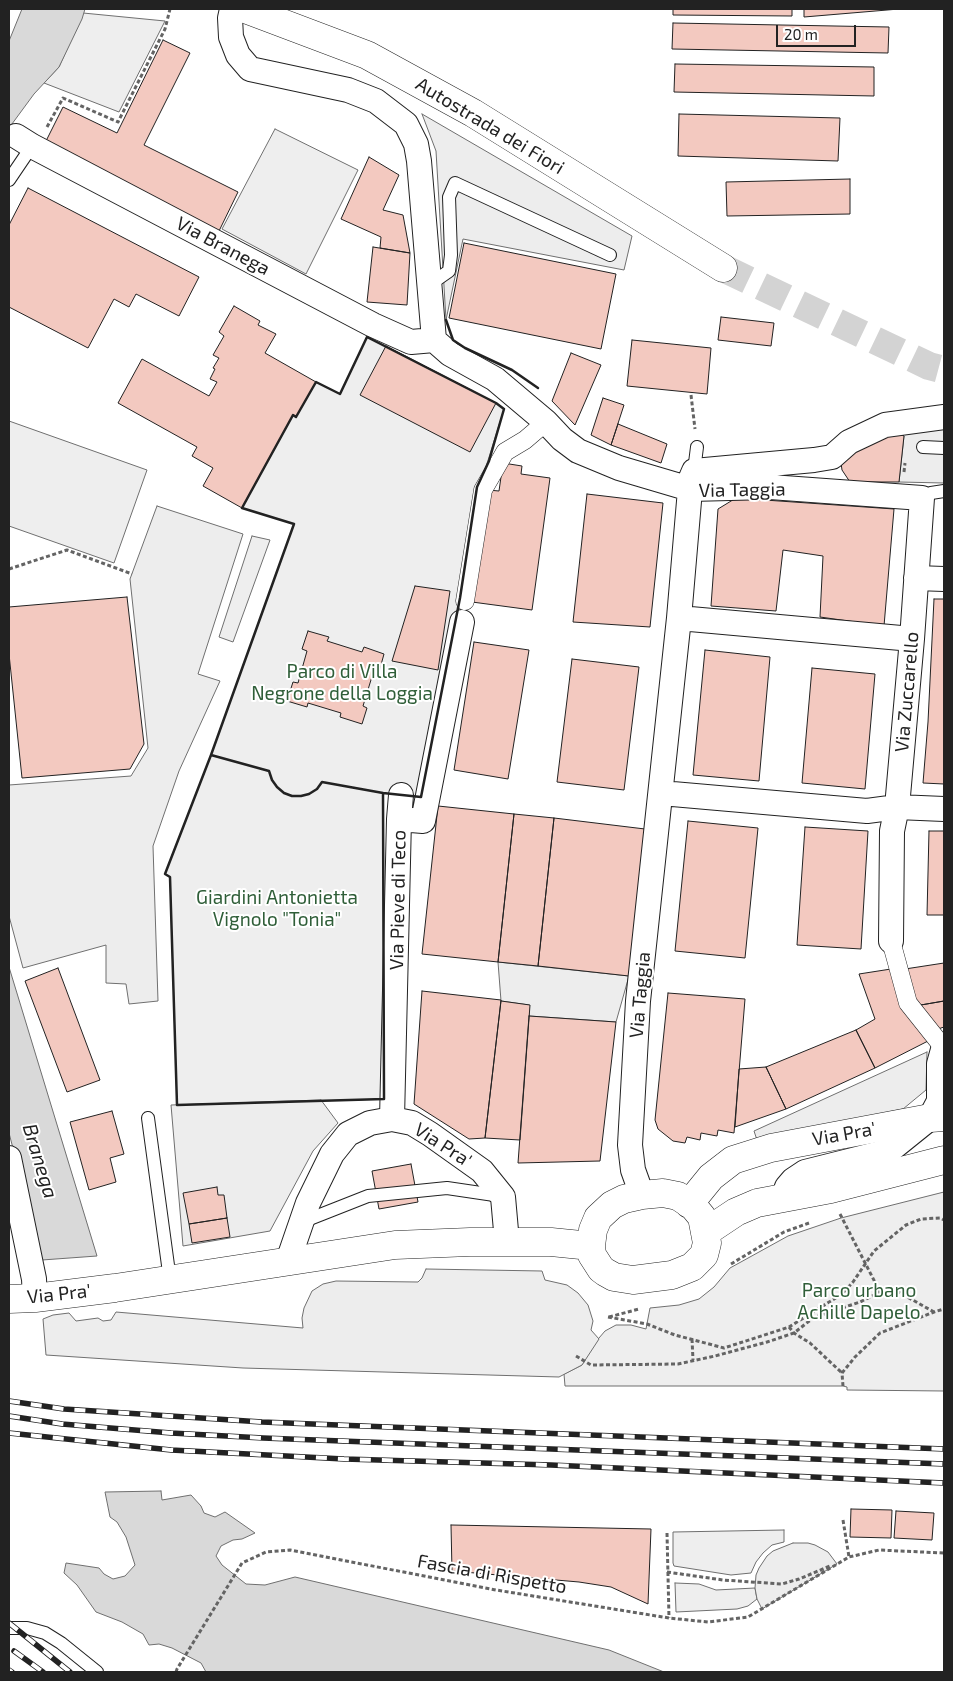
<!DOCTYPE html>
<style>
body{margin:0}
#map{position:relative;width:953px;height:1681px;overflow:hidden;background:#fff;font-family:"Exo 2",sans-serif}
canvas{display:block}
.frame{position:absolute;inset:0;border:10px solid #222;pointer-events:none}
.scale{position:absolute;left:776px;top:25px;width:80px;height:22px;box-sizing:border-box;border:2px solid #222;border-top:0;padding-left:6px;font-size:15px;line-height:18px;white-space:nowrap;color:#222;-webkit-text-stroke:4px #fff;paint-order:stroke}
</style>
<div id="map">
<canvas width="953" height="1681"></canvas>
<div class="frame"></div>
<div class="scale">20 m</div>
</div>
<script>
const ctx = document.querySelector('canvas').getContext('2d');
ctx.lineJoin = 'round';
function fill(path, color) { ctx.fillStyle = color; ctx.fill(path, 'evenodd'); }
const toPath = rows => new Path2D(rows.map(r => 'M' + r).join(''));
function trace(path, color, width, dash) { ctx.strokeStyle = color; ctx.lineWidth = width; ctx.lineCap = dash ? 'butt' : 'round'; ctx.setLineDash(dash || []); ctx.stroke(path); }
function label(font, color, halo, rows, align = 'center') {
  ctx.font = font + ' "Exo 2",sans-serif'; ctx.lineWidth = 4; ctx.setLineDash([]); ctx.textBaseline = 'middle'; ctx.strokeStyle = halo; ctx.fillStyle = color; for (const [text, x, y, turn = 0] of rows) {
    ctx.save(); ctx.translate(x, y); ctx.rotate((+turn || 0) * Math.PI / 180); ctx.textAlign = isNaN(turn) ? turn : align; if (halo) ctx.strokeText(text, 0, 0); ctx.fillText(text, 0, 0); ctx.restore();
  }
}
const green = toPath([
 [83,13,165,21,119,112,44,83,59,67,83,13],
 [275,129,358,170,306,274,222,229,275,129],
 [367,337,496,403,504,409,485,470,421,797,383,793,384,1099,177,1105,170,877,165,874,211,755,294,524,242,508,293,415,296,417,316,382,340,394,367,337],
 [9,421,147,470,114,563,9,526,9,421],
 [252,536,270,540,233,642,219,637,252,536],
 [944,1192,944,1391,847,1390,847,1387,843,1386,565,1386,564,1374,582,1365,593,1345,605,1331,616,1325,631,1325,646,1329,650,1308,679,1305,699,1299,714,1287,730,1268,788,1236,841,1218,944,1192],
 [784,1530,784,1542,772,1545,763,1553,756,1562,751,1573,731,1575,674,1566,673,1563,673,1532,784,1530],
 [675,1583,699,1584,716,1590,755,1588,757,1599,748,1606,737,1609,676,1612,675,1583]
]);
const parking = toPath([
 [422,114,632,236,624,270,463,239,446,320,436,151,422,114],
 [944,417,944,483,899,482,904,436,885,425,944,417],
 [157,506,243,534,198,674,220,681,179,771,153,846,158,1001,129,1004,126,984,106,983,106,945,23,968,9,916,9,785,131,776,148,748,130,579,157,506],
 [498,962,629,976,616,1022,529,1016,529,1005,501,1001,498,962],
 [927,1052,926,1090,903,1109,757,1140,754,1131,927,1052],
 [321,1100,338,1123,313,1151,270,1231,183,1246,171,1105,321,1100],
 [426,1269,542,1271,545,1280,567,1285,578,1293,588,1305,593,1321,591,1330,599,1339,582,1365,559,1377,243,1368,46,1355,43,1319,53,1315,69,1313,76,1321,98,1318,103,1321,111,1320,116,1312,303,1328,302,1318,304,1308,312,1291,323,1284,336,1281,418,1282,422,1278,426,1269],
 [793,1543,808,1543,815,1545,828,1552,837,1564,762,1609,757,1599,755,1588,756,1575,759,1568,767,1556,773,1551,793,1543]
]);
const water = toPath([
 [22,9,85,9,82,19,59,67,34,94,9,128,9,41,22,9],
 [9,967,97,1256,42,1260,9,1133,9,967],
 [161,1491,162,1500,191,1495,201,1506,204,1513,215,1517,225,1512,255,1533,242,1539,233,1540,221,1546,216,1556,222,1565,246,1584,265,1585,295,1577,609,1650,664,1672,206,1672,201,1663,172,1648,159,1644,149,1645,143,1634,122,1622,96,1612,77,1585,64,1573,66,1563,99,1568,104,1574,113,1579,125,1576,135,1565,126,1537,117,1522,110,1517,105,1492,161,1491]
]);
const building = toPath([
 [673,9,792,9,792,16,673,15,673,9],
 [804,9,899,9,804,17,804,9],
 [673,23,889,27,888,53,672,49,673,23],
 [163,40,190,53,144,145,238,192,219,231,44,145,63,107,117,133,163,40],
 [675,64,874,67,874,96,674,92,675,64],
 [679,114,840,118,838,161,678,156,679,114],
 [369,157,399,175,383,210,403,215,410,253,380,248,381,237,341,219,369,157],
 [850,179,850,214,727,216,726,182,850,179],
 [28,188,199,277,179,316,136,294,129,307,114,299,88,348,9,307,9,225,28,188],
 [464,243,616,274,601,349,449,318,464,243],
 [373,247,410,253,407,305,367,302,373,247],
 [234,306,260,321,258,325,276,334,265,353,316,382,296,417,293,415,242,508,203,486,213,468,192,456,197,447,118,403,142,359,209,396,217,382,210,379,215,369,213,368,219,358,213,355,224,336,219,332,234,306],
 [721,317,774,323,771,346,718,340,721,317],
 [632,340,711,348,707,394,627,386,632,340],
 [386,346,496,403,470,452,360,395,386,346],
 [571,353,601,365,575,425,552,401,571,353],
 [603,398,624,405,611,445,591,435,603,398],
 [618,424,667,444,661,463,611,445,618,424],
 [885,425,904,436,899,482,850,482,842,470,841,463,885,425],
 [503,463,522,466,521,474,550,478,532,610,472,602,488,490,499,491,503,463],
 [587,494,663,503,650,627,573,622,587,494],
 [736,498,894,509,884,626,820,617,823,556,783,550,776,611,711,606,718,509,736,498],
 [415,586,450,591,438,670,392,661,415,586],
 [127,597,144,744,130,769,22,778,9,654,9,607,127,597],
 [934,599,944,599,944,784,923,783,928,722,934,599],
 [308,631,329,637,327,641,362,652,364,647,384,654,379,672,374,670,363,706,367,708,362,724,340,717,341,713,308,703,307,707,287,701,293,682,298,683,307,651,302,649,308,631],
 [474,642,529,650,508,779,454,770,474,642],
 [705,650,770,657,759,781,693,775,705,650],
 [572,659,639,667,624,790,557,782,572,659],
 [812,668,875,674,865,789,802,783,812,668],
 [438,806,514,814,498,962,422,954,438,806],
 [514,814,554,818,538,966,498,962,514,814],
 [554,818,645,829,629,976,538,966,554,818],
 [688,821,758,828,745,958,675,951,688,821],
 [805,827,868,831,861,949,797,945,805,827],
 [929,831,944,831,944,915,927,915,929,831],
 [944,963,944,1001,915,1006,905,969,944,963],
 [58,968,100,1080,67,1092,25,981,58,968],
 [891,969,930,1040,875,1068,856,1030,875,1019,859,974,891,969],
 [422,991,501,1000,485,1138,469,1139,414,1104,422,991],
 [668,993,745,999,734,1133,718,1130,717,1136,701,1133,700,1140,687,1137,685,1143,673,1141,658,1129,655,1120,668,993],
 [501,1001,530,1005,520,1140,485,1138,501,1001],
 [944,1001,944,1027,938,1029,915,1006,944,1001],
 [529,1016,616,1022,600,1161,518,1163,529,1016],
 [856,1030,875,1068,786,1109,766,1067,856,1030],
 [766,1067,786,1109,735,1127,739,1069,766,1067],
 [112,1111,124,1154,110,1158,116,1182,89,1190,70,1122,112,1111],
 [411,1164,418,1202,379,1209,372,1171,411,1164],
 [217,1187,218,1195,224,1195,227,1218,189,1224,183,1193,217,1187],
 [227,1218,230,1237,192,1243,189,1224,227,1218],
 [851,1509,892,1510,891,1538,850,1537,851,1509],
 [896,1511,934,1513,932,1540,894,1538,896,1511],
 [451,1525,651,1529,648,1604,611,1587,579,1582,452,1571,451,1525]
]);
const motorwayTunnel = toPath([
 [723,268,929,366,944,370]
]);
const path = toPath([
 [47,127,63,98,118,122,165,29,170,9],
 [691,395,695,429],
 [904,472,905,463],
 [9,569,67,550,132,574],
 [840,1214,880,1292],
 [731,1264,784,1232,809,1223],
 [608,1317,647,1324,675,1335,724,1348,789,1327,842,1294,853,1282,874,1251,906,1225,921,1219,940,1218,944,1220],
 [609,1317,639,1309],
 [789,1327,794,1333,810,1343,842,1373],
 [692,1339,693,1360],
 [576,1356,591,1365,678,1364,715,1356,767,1342,794,1333,813,1318,860,1302,880,1292,895,1290,934,1312],
 [843,1386,842,1373,855,1357,880,1333,934,1312,944,1309],
 [843,1520,849,1557],
 [667,1533,669,1618],
 [667,1572,723,1580,782,1584,799,1579,830,1566],
 [176,1672,177,1669,242,1563,266,1552,290,1550,496,1590,669,1618,708,1622,748,1617,849,1557,879,1550,944,1553]
]);
const service = toPath([
 [9,180,32,146],
 [429,285,449,271,451,255,449,197,455,183,610,255],
 [923,447,944,448],
 [694,471,697,447],
 [922,498,931,493,944,491],
 [148,1118,170,1280],
 [302,1222,368,1196,447,1188,501,1196],
 [9,1628,27,1628,45,1633,61,1643,97,1672]
]);
const pedestrian = toPath([
 [465,601,483,490,505,452,525,440,546,422],
 [891,941,908,1003,943,1047]
]);
const minor = toPath([
 [232,9,230,18,231,37,238,55,250,69,348,90,376,101,406,124,416,144,419,161,434,340,450,354,495,379,546,422,562,439,578,451,619,468,690,489,770,487,922,498,912,639,897,807,892,831,891,941],
 [16,136,32,146,373,325,411,342,434,340],
 [916,578,944,579],
 [679,618,912,639],
 [661,793,867,811,897,807,944,809],
 [399,819,401,795],
 [392,1119,399,819,423,821,462,622],
 [9,1158,34,1279,35,1298],
 [642,1195,633,1170,630,1145,638,1001,679,618,691,478,694,471,814,460,832,457,849,442,885,425,944,417],
 [783,1198,787,1187,793,1180,805,1172,889,1151,930,1118,939,1101,939,1064,944,1046],
 [288,1261,308,1203,332,1154,348,1134,370,1123,392,1119,412,1123,430,1134,482,1171,503,1197,507,1242]
]);
const primary = toPath([
 [663,1193,678,1196,693,1206,702,1217,707,1243,704,1255,692,1267,672,1275,633,1280,614,1277,605,1272,601,1269,592,1255,591,1246,593,1230,598,1218,612,1205,624,1199,642,1195,663,1193],
 [689,1204,711,1177,733,1160,771,1148,930,1118,944,1117],
 [706,1232,736,1212,757,1203,831,1189,944,1160],
 [9,1299,35,1298,115,1288,395,1245,470,1242,551,1242,591,1246]
]);
const motorway = toPath([
 [245,9,367,55,473,113,723,268]
]);
const rail = toPath([
 [9,1401,64,1409,262,1422,944,1449],
 [9,1416,62,1424,171,1433,263,1438,944,1464],
 [9,1433,171,1450,344,1459,551,1465,944,1483],
 [9,1623,70,1672],
 [14,1651,43,1672],
 [9,1670,12,1672]
]);
const wall = toPath([
 [446,320,453,340,465,348,512,370,538,388],
 [367,337,496,403,504,409,489,461,477,487,460,598,421,797,383,793,322,782,317,789,309,794,301,796,292,796,284,793,277,787,272,780,269,771,211,755,294,524,242,508,293,415,296,417,316,382,340,394,367,337],
 [211,755,269,771,272,780,277,787,284,793,292,796,301,796,309,794,317,789,322,782,383,793,384,1099,177,1105,170,877,165,874,211,755]
]);
const streetNames = [
 ["Autostrada dei Fiori",490,126,31],
 ["Via Branega",223,246,28],
 ["Via Taggia",742,490,-1],
 ["Via Zuccarello",907,692,-85],
 ["Via Pieve di Teco",398,900,-89],
 ["Via Taggia",640,995,-85],
 ["Via Pra'",844,1134,-10],
 ["Via Pra'",443,1145,33],
 ["Via Pra'",59,1294,-6],
 ["Fascia di Rispetto",492,1574,10]
];
const parkNames = [
 ["Parco di Villa",342,672],
 ["Negrone della Loggia",342,694],
 ["Giardini Antonietta",277,898],
 ["Vignolo \"Tonia\"",277,920],
 ["Parco urbano",859,1291],
 ["Achille Dapelo",859,1313]
];
const waterNames = [
 ["Branega",40,1161,73]
];
fill(green, '#eee');
trace(green, '#6f6f6f', 1);
fill(parking, '#ededed');
trace(parking, '#6f6f6f', 1);
fill(water, '#d9d9d9');
trace(water, '#6f6f6f', 1);
fill(building, '#f3c9c0');
trace(building, '#222', 1);
trace(motorwayTunnel, '#d3d3d3', 28, [28, 14]);
trace(service, '#222', 14);
trace(pedestrian, '#222', 19);
trace(minor, '#222', 26);
trace(primary, '#222', 29);
trace(motorway, '#222', 29);
trace(path, '#646464', 3, [4, 2.5]);
trace(service, '#fff', 12);
trace(pedestrian, '#fff', 18);
trace(minor, '#fff', 24);
trace(primary, '#fff', 28);
trace(motorway, '#fff', 28);
trace(rail, '#222', 5.5);
trace(rail, '#fff', 4, [11]);
trace(wall, '#222', 2.5);
label('19px', '#222', '#fff', streetNames);
label('19px', '#2f5e38', '#fff', parkNames);
label('italic 20px', '#222', '#fff', waterNames);
</script>
